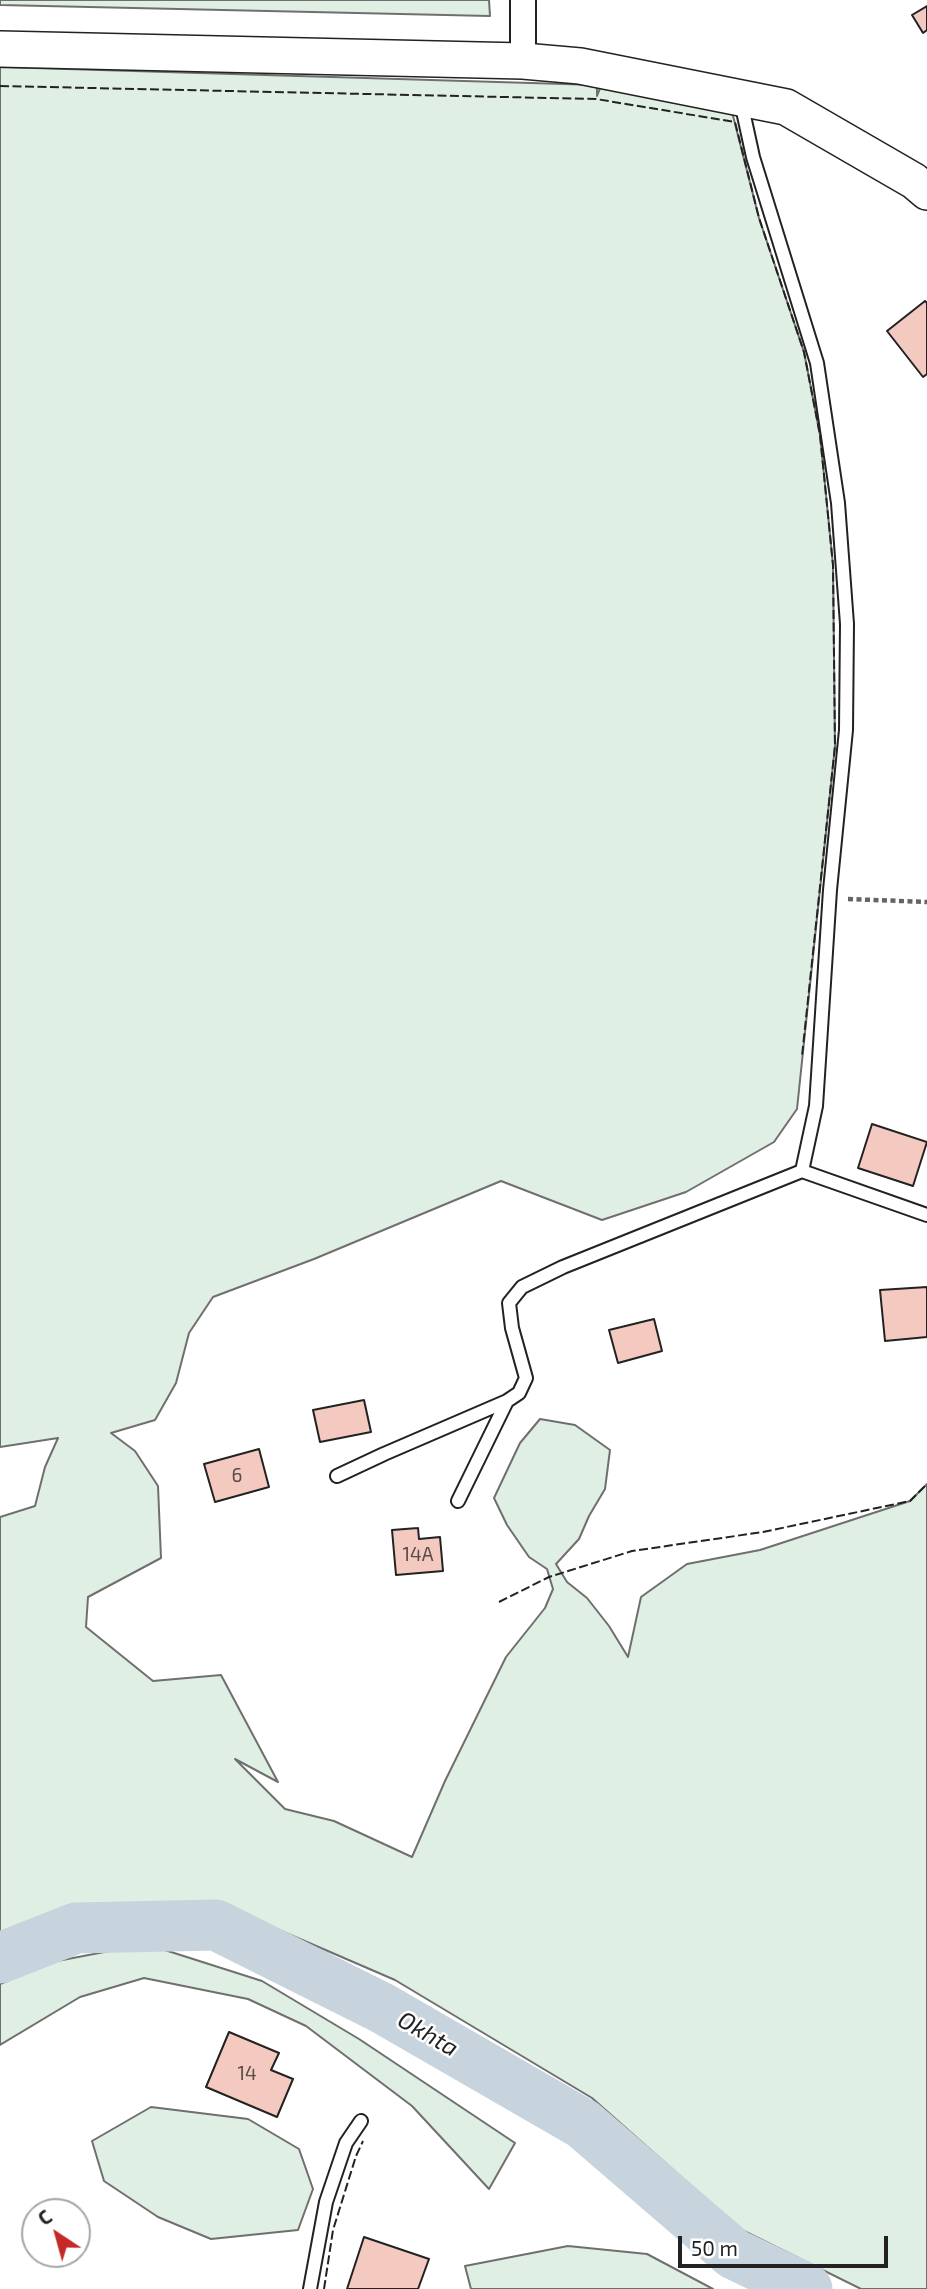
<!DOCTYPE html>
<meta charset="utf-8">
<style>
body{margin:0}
#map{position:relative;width:927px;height:2289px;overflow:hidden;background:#fff;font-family:"Exo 2",sans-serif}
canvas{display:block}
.north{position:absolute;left:21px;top:2198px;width:70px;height:70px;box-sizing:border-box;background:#fff;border:2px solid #a7a7a7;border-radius:50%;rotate:324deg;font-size:19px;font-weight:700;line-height:28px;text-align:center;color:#222}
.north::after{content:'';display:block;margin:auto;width:24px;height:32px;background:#c62828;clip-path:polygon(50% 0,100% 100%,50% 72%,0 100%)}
.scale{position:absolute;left:678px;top:2236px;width:210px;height:32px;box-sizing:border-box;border:4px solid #222;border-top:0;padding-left:9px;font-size:21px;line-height:24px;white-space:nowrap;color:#222;-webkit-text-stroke:5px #fff;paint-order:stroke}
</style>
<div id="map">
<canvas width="927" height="2289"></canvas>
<div class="north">С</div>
<div class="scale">50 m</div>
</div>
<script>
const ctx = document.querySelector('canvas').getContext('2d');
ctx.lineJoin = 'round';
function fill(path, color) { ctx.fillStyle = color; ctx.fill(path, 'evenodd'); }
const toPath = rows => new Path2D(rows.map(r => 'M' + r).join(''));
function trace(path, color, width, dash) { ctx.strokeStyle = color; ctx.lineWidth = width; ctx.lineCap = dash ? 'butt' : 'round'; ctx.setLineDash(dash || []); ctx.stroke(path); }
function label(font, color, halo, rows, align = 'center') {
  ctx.font = font + ' "Exo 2",sans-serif'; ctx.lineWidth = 5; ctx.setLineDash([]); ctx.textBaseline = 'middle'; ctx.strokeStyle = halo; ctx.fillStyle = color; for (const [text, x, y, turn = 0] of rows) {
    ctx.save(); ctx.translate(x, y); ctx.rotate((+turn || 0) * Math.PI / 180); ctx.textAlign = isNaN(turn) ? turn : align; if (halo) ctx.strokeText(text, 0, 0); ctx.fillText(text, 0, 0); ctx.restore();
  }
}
const green = toPath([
 [0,0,489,0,490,16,0,5,0,0],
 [0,67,597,85,597,96,603,81,731,108,759,218,804,352,820,435,833,565,835,746,797,1109,774,1142,686,1192,602,1220,501,1181,314,1259,213,1297,189,1333,176,1383,155,1420,111,1433,135,1451,158,1486,161,1558,88,1597,86,1627,153,1681,221,1675,278,1782,235,1759,285,1809,334,1821,412,1857,445,1781,506,1657,545,1608,553,1589,547,1569,529,1557,507,1525,494,1498,520,1443,540,1419,575,1425,610,1450,605,1489,589,1516,579,1539,556,1564,567,1582,587,1598,609,1626,628,1657,641,1597,687,1564,760,1550,910,1501,927,1484,927,2289,861,2289,740,2229,592,2098,395,1980,212,1901,70,1907,0,1938,0,1517,35,1506,45,1467,58,1438,0,1447,0,67],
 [146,1944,262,1981,359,2039,515,2143,489,2189,412,2106,306,2026,248,1999,144,1978,80,1997,0,2045,0,1984,52,1962,146,1944],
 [151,2107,248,2119,299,2149,313,2189,298,2230,211,2239,158,2217,104,2181,92,2141,151,2107],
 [568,2246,647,2254,713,2289,471,2289,465,2266,568,2246]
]);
const river = toPath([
 [0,1958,76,1928,216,1925,382,2008,583,2124,734,2254,807,2289]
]);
const building = toPath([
 [927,6,927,30,923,33,912,15,927,6],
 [925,301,927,303,927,374,923,377,887,331,925,301],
 [872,1124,927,1142,913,1186,858,1168,872,1124],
 [927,1287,927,1337,885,1341,880,1290,927,1287],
 [654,1319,662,1351,618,1363,609,1330,654,1319],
 [364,1400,371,1432,320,1442,313,1410,364,1400],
 [259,1449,269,1487,215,1502,204,1464,259,1449],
 [418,1528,419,1539,440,1537,443,1571,396,1575,392,1530,418,1528],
 [229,2032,279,2053,271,2070,293,2079,277,2117,206,2087,229,2032],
 [364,2237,429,2259,418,2289,347,2289,364,2237]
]);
const path = toPath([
 [848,899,927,902]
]);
const lane = toPath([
 [741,102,753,157,817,363,838,503,847,624,846,730,830,890,816,1106,802,1171,927,1215],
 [337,1476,384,1454,507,1401,519,1393,526,1378,512,1328,509,1303,522,1287,563,1267,802,1171],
 [458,1501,507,1401],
 [310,2289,326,2202,346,2143,361,2121]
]);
const street = toPath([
 [523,61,523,0]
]);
const secondary = toPath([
 [0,49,523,61,580,66,786,107,914,181,927,192]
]);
const fence = toPath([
 [0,86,596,99,735,122,759,218,804,352,820,435,833,565,835,746,802,1056],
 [499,1602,549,1577,632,1551,763,1532,910,1501,927,1484],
 [324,2289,333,2230,356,2156,363,2141]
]);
const numberNames = [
 ["6",237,1476],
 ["14А",418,1555],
 ["14",247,2074]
];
const waterNames = [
 ["Okhta",428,2034,30]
];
fill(green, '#e0efe3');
trace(green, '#6f6f6f', 2);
trace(river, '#c7d3dd', 51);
fill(building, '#f3c9c0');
trace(building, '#222', 2);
trace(lane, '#222', 16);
trace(street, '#222', 28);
trace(secondary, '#222', 38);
trace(path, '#646464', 4.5, [5, 3.5]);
trace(lane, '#fff', 12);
trace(street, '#fff', 24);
trace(secondary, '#fff', 35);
trace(fence, '#222', 2, [9, 3.5]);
label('19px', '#564c4a', null, numberNames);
label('italic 24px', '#222', '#fff', waterNames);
</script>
